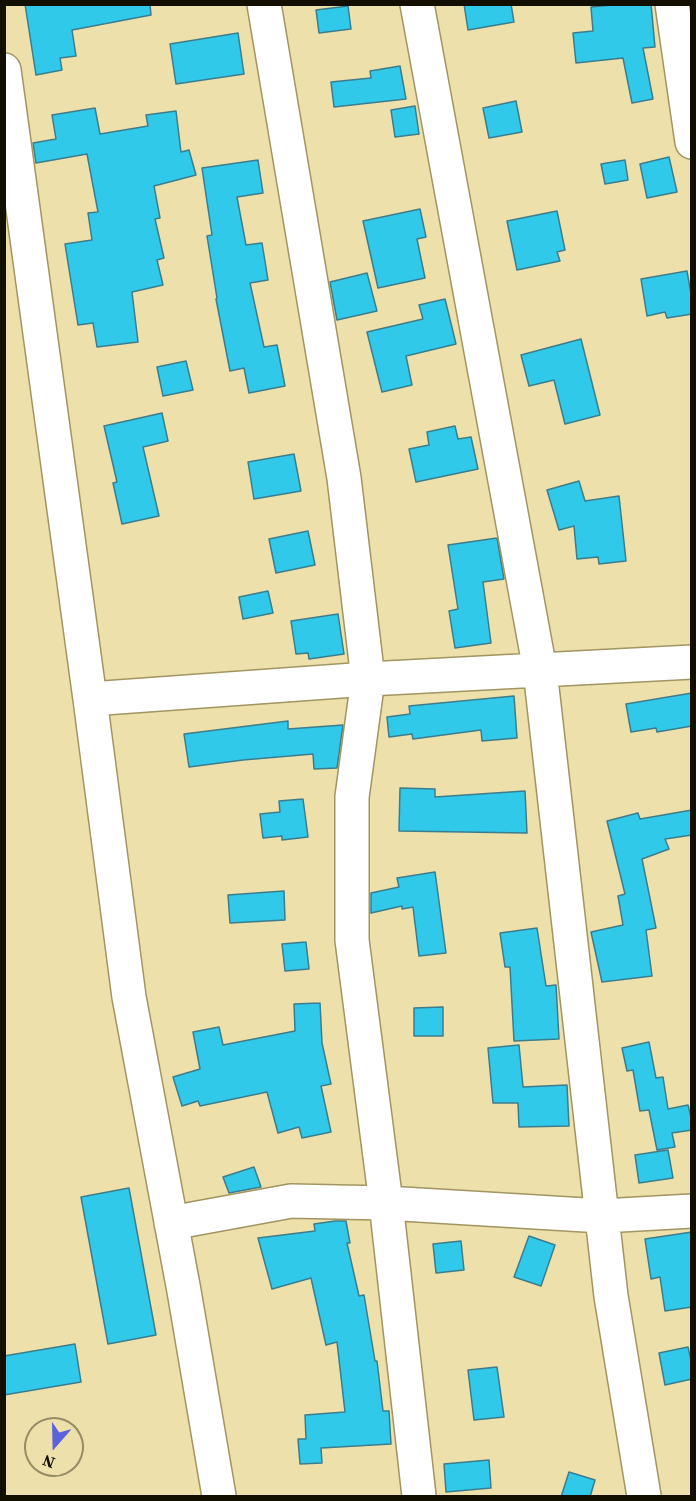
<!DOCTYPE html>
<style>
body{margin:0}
#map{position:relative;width:696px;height:1501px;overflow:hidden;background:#ede0aa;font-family:"Source Serif 4",serif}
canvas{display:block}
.frame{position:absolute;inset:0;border:6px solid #130f00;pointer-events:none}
.north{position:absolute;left:24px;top:1417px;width:60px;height:60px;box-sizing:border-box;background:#ede0aa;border:2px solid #968c66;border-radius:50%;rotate:200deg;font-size:16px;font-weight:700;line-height:24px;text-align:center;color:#130f00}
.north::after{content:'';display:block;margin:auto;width:21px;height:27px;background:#5b62da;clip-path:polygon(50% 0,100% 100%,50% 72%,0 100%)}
</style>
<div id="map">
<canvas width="696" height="1501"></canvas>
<div class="frame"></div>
<div class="north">N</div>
</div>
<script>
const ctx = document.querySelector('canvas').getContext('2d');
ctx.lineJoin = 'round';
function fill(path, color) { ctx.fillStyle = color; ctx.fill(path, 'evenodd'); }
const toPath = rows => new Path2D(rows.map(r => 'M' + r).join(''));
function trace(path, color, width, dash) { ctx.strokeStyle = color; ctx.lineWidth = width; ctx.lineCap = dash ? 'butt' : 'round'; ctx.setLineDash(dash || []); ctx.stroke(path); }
const building = toPath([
 [25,4,150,4,151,15,72,30,76,56,60,58,62,70,36,75,25,4],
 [464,4,511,4,514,22,468,30,464,4],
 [623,4,651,4,655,47,643,48,653,99,632,103,623,58,576,63,573,33,593,31,591,7,623,4],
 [348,6,351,29,319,33,316,10,348,6],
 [238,33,244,74,176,84,170,44,238,33],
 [400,66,406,99,334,107,331,82,371,78,370,71,400,66],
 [516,101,522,132,489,138,483,108,516,101],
 [415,106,419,134,395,137,391,110,415,106],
 [95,108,100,134,148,126,146,115,176,111,181,152,189,150,196,175,154,186,160,218,155,219,164,258,157,260,163,285,132,292,138,342,97,347,93,323,78,325,65,244,92,240,88,213,98,212,87,154,36,163,33,143,56,139,52,115,95,108],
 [669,157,677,192,647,198,640,164,669,157],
 [258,160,263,193,237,197,246,245,262,243,268,280,250,283,264,347,277,345,285,386,249,393,244,368,230,371,216,299,217,298,207,236,212,235,202,168,258,160],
 [625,160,628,180,605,184,601,164,625,160],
 [420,209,426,237,417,239,425,278,378,288,363,221,420,209],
 [557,211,565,250,557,252,560,261,517,270,507,221,557,211],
 [687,271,692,300,692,314,667,318,665,312,647,316,641,279,687,271],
 [367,273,377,311,337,320,330,282,367,273],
 [445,299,456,344,406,356,412,385,382,392,367,332,423,319,419,305,445,299],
 [581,339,600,415,565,424,554,380,529,386,521,355,581,339],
 [186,361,193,390,163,396,157,367,186,361],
 [162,413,168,441,143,447,159,516,122,524,113,483,117,482,104,426,162,413],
 [455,426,458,439,471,437,478,469,416,482,409,449,429,445,427,432,455,426],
 [294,454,301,491,254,499,248,462,294,454],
 [579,481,585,501,619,496,626,561,599,564,598,557,577,559,574,526,559,530,547,490,579,481],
 [308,531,315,565,276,573,269,539,308,531],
 [497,538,504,579,483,582,491,643,455,648,449,611,458,609,448,545,497,538],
 [268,591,273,613,243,619,239,597,268,591],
 [338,614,344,654,309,659,308,653,296,654,291,621,338,614],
 [692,693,692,726,657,732,656,728,631,732,626,704,692,693],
 [514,696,517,738,482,741,481,730,413,739,412,734,389,737,387,717,410,714,409,706,514,696],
 [288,721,288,729,343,725,337,768,314,769,313,754,243,760,189,767,184,734,288,721],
 [400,788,435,789,435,797,525,791,527,833,399,831,400,788],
 [303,799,308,837,282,840,282,836,263,838,260,814,280,812,279,801,303,799],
 [692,810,692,835,665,839,669,849,642,859,656,928,646,930,652,976,602,982,591,932,623,925,618,896,625,894,607,821,638,813,640,819,692,810],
 [435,872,446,953,419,956,413,907,402,909,402,906,371,913,371,893,399,887,397,878,435,872],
 [284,891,285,920,230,923,228,895,284,891],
 [537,928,546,986,556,985,559,1039,514,1041,510,967,505,967,500,933,537,928],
 [306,942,309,969,285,971,282,944,306,942],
 [320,1003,322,1043,331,1084,321,1086,331,1132,302,1138,299,1127,278,1133,267,1092,200,1106,198,1101,182,1106,173,1077,200,1069,193,1032,219,1027,223,1045,295,1031,294,1004,320,1003],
 [443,1007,443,1036,414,1036,414,1008,443,1007],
 [649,1042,656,1078,663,1077,668,1109,688,1105,692,1122,692,1130,672,1133,675,1147,657,1150,649,1110,640,1111,633,1070,627,1071,622,1048,649,1042],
 [519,1045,523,1087,567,1085,569,1126,519,1127,518,1103,493,1103,488,1048,519,1045],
 [668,1150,673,1178,639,1183,635,1155,668,1150],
 [254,1167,261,1187,229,1193,223,1177,254,1167],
 [129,1188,156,1335,108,1344,81,1197,129,1188],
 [335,1221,346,1221,350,1243,347,1243,359,1296,364,1295,375,1361,377,1361,383,1411,389,1411,391,1444,321,1448,322,1463,300,1464,298,1439,306,1439,305,1415,345,1412,337,1342,326,1345,311,1278,272,1289,258,1238,315,1231,314,1224,335,1221],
 [692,1232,692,1307,665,1311,660,1277,651,1279,645,1239,692,1232],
 [529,1236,555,1245,541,1286,514,1277,529,1236],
 [461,1241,464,1270,436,1273,433,1244,461,1241],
 [75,1344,81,1382,4,1395,4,1356,75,1344],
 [688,1347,692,1365,692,1379,665,1385,659,1353,688,1347],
 [497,1367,504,1417,474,1420,468,1370,497,1367],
 [489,1460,491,1488,446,1492,444,1464,489,1460],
 [569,1472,595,1480,590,1497,561,1497,569,1472]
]);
const minor = toPath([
 [264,4,344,478,368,679,352,797,352,940,386,1203,419,1496],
 [417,4,540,670,611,1296,644,1496],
 [672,4,692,142],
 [4,70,90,699,368,679,692,662],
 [90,699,129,997,184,1291,219,1496],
 [171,1223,291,1201,386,1203,602,1216,692,1211]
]);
fill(building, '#31c9ea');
trace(building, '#3b7d8d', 1.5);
trace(minor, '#a29562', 36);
trace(minor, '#fff', 33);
</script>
